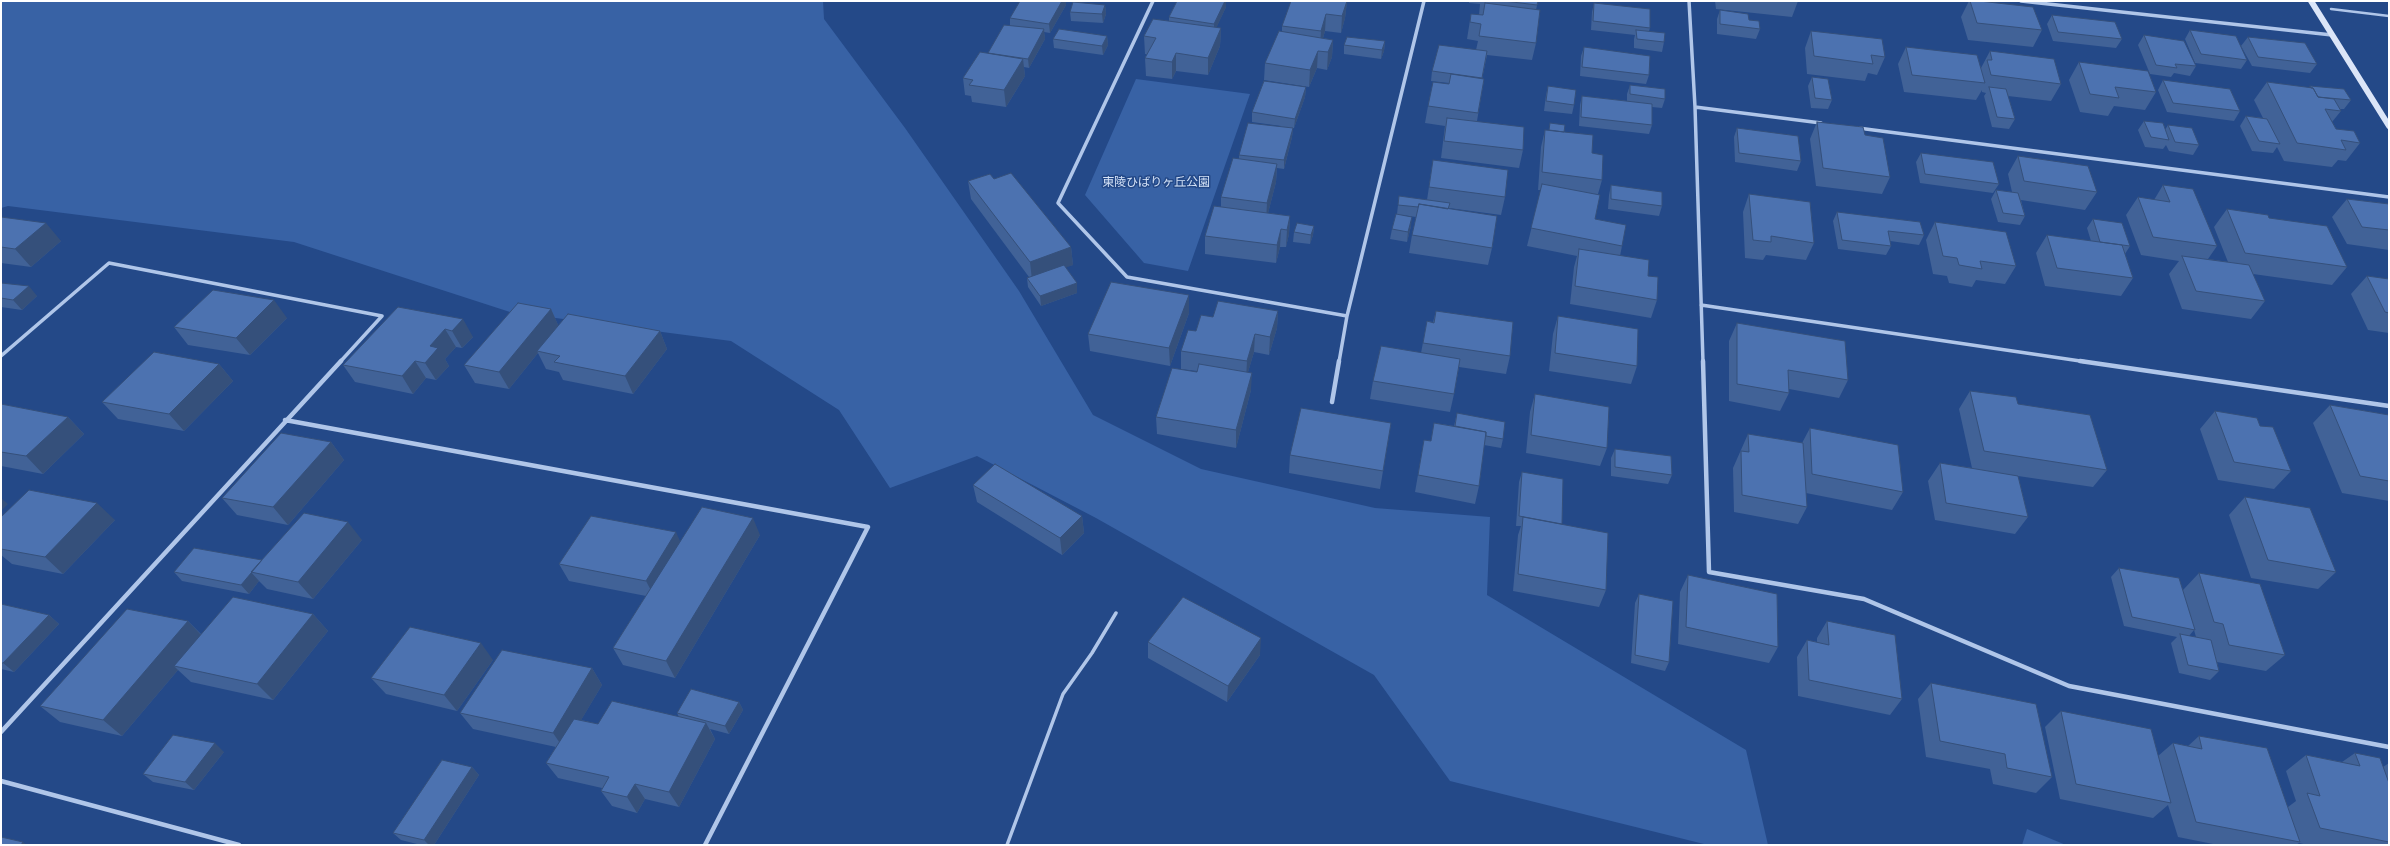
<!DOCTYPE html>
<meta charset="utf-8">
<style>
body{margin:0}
#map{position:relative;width:2390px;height:846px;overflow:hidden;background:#244988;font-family:"Alegreya Sans",sans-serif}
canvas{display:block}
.frame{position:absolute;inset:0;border:2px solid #fff;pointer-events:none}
</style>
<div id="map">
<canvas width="2390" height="846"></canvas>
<div class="frame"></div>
</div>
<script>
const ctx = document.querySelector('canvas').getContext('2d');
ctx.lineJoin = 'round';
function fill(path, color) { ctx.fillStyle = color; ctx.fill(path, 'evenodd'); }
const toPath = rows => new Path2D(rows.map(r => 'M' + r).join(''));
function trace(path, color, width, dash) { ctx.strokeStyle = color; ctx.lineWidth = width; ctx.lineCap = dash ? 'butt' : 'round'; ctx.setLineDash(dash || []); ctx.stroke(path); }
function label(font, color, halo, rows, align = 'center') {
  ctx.font = font + ' "Alegreya Sans","Noto Sans JP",sans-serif'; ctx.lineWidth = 3; ctx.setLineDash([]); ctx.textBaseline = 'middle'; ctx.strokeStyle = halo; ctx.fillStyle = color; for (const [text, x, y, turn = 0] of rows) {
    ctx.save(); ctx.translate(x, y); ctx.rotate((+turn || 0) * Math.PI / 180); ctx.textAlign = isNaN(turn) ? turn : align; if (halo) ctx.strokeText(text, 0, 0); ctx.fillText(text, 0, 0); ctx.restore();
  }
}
const green = toPath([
 [1,1,823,1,824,19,905,128,1019,291,1093,415,1201,469,1375,508,1490,517,1487,595,1746,750,1768,845,1708,845,1450,781,1374,675,1096,518,977,456,890,488,839,410,731,341,510,312,294,242,8,206,1,208],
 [1136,79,1250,94,1188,271,1144,263,1085,195],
 [2027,829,2066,845,2022,845]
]);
const laneFar1 = toPath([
 [2331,9,2389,16]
]);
const lane = toPath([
 [1007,845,1063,694,1092,653,1116,613]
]);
const streetFar1 = toPath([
 [1153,1,1058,203,1127,277,1347,316],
 [1689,1,1695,107,1703,362],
 [2021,1,2332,35],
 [1695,107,1821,123],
 [1858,128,2389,197],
 [1701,305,2087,362],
 [1,356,109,263,382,316],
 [340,362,382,316],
 [1339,362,1347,316,1424,1]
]);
const street = toPath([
 [1703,361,1709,572,1864,599,2069,686,2389,747],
 [2080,361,2389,406],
 [1332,402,1339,361],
 [285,420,868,527,705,845],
 [1,732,341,361],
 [1,781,239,845]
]);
const secondary = toPath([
 [2311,1,2389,126]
]);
const wall = toPath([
 [1177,1,1226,1,1226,7,1216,28,1221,28,1220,46,1208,75,1176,71,1172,79,1146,76,1145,58,1147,54,1145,54,1144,36,1169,21,1169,17],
 [1347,1,1345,18,1341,33,1325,31,1323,38,1333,40,1332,57,1327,70,1317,68,1309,87,1264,80,1265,63,1282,32,1282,26],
 [1469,1,1538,1,1536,10,1536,43,1532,60,1487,55,1482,79,1484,79,1477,121,1523,150,1519,168,1441,158,1445,126,1425,123,1428,106,1449,83,1431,81,1432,71,1476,50,1478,41,1467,39,1471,14,1479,15,1480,4,1469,3],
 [1715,1,1798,1,1792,17,1716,9],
 [1969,1,1979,1,2042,30,2033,47,1968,40,1961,17],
 [1594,3,1650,28,1649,31,1664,42,1662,52,1634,48,1634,39,1635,35,1591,30,1592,12],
 [1066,5,1050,33,1044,32,1045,39,1029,68,1024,67,1025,76,1006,107,972,102,971,96,965,95,963,78,988,53,1010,26,1010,18],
 [1105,5,1106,14,1103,23,1071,21,1070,12],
 [1720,10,1749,20,1760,29,1756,39,1717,34,1717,19],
 [2052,15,2122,39,2116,48,2053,41,2047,24],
 [2190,30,2247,60,2241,69,2195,63,2185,39],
 [1811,31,1885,57,1877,75,1868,73,1865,81,1807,74,1805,48],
 [2144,35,2196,66,2190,76,2174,73,2171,77,2150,74,2138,45],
 [1107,36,1108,45,1103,55,1054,48,1053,39],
 [2248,37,2317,64,2310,73,2252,66,2241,46],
 [1385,41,1384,51,1381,59,1344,54,1344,45],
 [1584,47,1649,75,1646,84,1580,76,1581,56],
 [1906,47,1981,68,1990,51,2061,84,2051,101,2008,96,2015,119,2009,129,1992,127,1984,96,1986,93,1982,92,1982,90,1976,100,1904,92,1898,64],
 [2079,62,2156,92,2145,110,2114,106,2108,116,2080,112,2069,80],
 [1812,77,1832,100,1828,109,1811,108,1808,86],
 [2163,80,2240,111,2234,121,2167,112,2158,90],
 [2267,82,2309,88,2310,86,2351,100,2344,109,2339,109,2341,111,2332,122,2336,129,2360,143,2346,161,2338,160,2332,167,2284,161,2277,147,2273,153,2252,151,2240,126,2246,116,2263,118,2254,100],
 [1630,85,1665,99,1662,108,1652,107,1652,125,1649,134,1579,126,1580,105,1582,96,1627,101,1627,94],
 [1548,86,1574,105,1572,114,1544,111,1546,95],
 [1306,87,1305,97,1294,128,1293,128,1292,137,1284,169,1277,168,1276,182,1268,213,1290,216,1289,234,1286,247,1280,247,1276,263,1205,254,1205,236,1221,207,1221,197,1239,159,1239,155,1281,126,1252,122,1252,112],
 [2144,121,2165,130,2168,125,2199,145,2193,155,2169,151,2166,145,2163,149,2145,147,2138,130],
 [1817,122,1865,135,1890,177,1882,194,1816,186,1810,139],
 [1737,128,1801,161,1797,171,1735,162,1734,137],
 [1545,130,1564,132,1592,153,1602,180,1598,194,1595,219,1622,246,1620,256,1648,276,1657,300,1651,318,1570,304,1574,267,1577,256,1527,246,1541,190,1538,190,1541,147],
 [1921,153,1999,184,1993,193,1920,183,1916,162],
 [2018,156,2097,192,2085,210,2021,200,2025,216,2020,225,1998,222,1991,199,1996,190,2012,192,2008,174],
 [1433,160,1505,197,1501,215,1449,208,1448,209,1492,248,1488,265,1409,253,1412,235,1416,217,1402,215,1411,226,1407,242,1390,239,1392,229,1397,214,1399,196,1427,200],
 [968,181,1071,247,1073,265,1065,267,1077,283,1077,293,1041,306,1028,287,1027,278,1029,277,971,199],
 [1611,185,1662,206,1659,216,1608,209,1609,195],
 [2163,185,2217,246,2208,259,2228,262,2214,227,2227,209,2269,218,2347,267,2332,285,2253,274,2265,301,2251,319,2182,309,2169,274,2179,261,2141,255,2126,215,2138,197,2154,200],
 [1749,194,1814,243,1806,260,1766,255,1763,260,1745,258,1743,212],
 [2347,199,2389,204,2389,250,2347,244,2332,217],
 [1837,212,1924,235,1919,245,1890,241,1891,246,1886,255,1838,249,1833,221],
 [1,217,61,241,31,267,1,263],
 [2093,219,2130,246,2125,254,2133,278,2121,296,2045,286,2036,253,2047,235,2091,241,2087,228],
 [1935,222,2016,266,2005,284,1976,280,1972,287,1949,283,1947,276,1933,274,1926,240],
 [1314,226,1313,235,1310,244,1293,242,1294,232],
 [2367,276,2389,279,2389,333,2368,330,2351,294],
 [1,283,37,296,22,310,1,307],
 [398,307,473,337,462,348,456,347,445,359,449,366,436,380,426,378,413,394,355,382,343,365],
 [551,309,558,325,660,331,667,349,633,394,563,380,559,372,546,369,538,353,509,389,475,383,464,365],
 [1278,311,1277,328,1269,355,1254,352,1248,372,1251,390,1236,448,1157,434,1156,417,1197,372,1197,371,1181,369,1181,351,1196,331,1213,317],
 [1436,311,1510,356,1506,374,1459,367,1454,394,1450,412,1370,399,1373,381,1421,353,1427,321,1433,322],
 [1189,313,1170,366,1090,351,1088,334],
 [1558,316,1637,366,1631,384,1549,371,1553,334],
 [287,318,250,355,188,345,174,327],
 [1737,323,1848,380,1839,398,1789,389,1789,393,1780,411,1729,401,1729,341],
 [219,364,233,381,184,431,118,419,102,402],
 [1970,391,2018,404,2107,470,2093,487,2018,476,2028,517,2015,534,1935,520,1928,481,1940,463,1972,468,1959,409],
 [1535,394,1607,448,1600,466,1526,453,1530,412],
 [1,404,68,417,84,434,43,474,1,466],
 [2330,405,2389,415,2389,501,2342,493,2313,423],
 [2215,411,2291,471,2274,489,2218,480,2200,429],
 [1457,413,1503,439,1501,448,1484,445,1479,486,1475,504,1415,492,1424,440,1431,441,1434,423,1454,426],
 [1391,423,1380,489,1289,473,1290,455],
 [1810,428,1903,492,1892,510,1806,493,1807,507,1798,524,1734,512,1733,468,1748,434,1802,443],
 [331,442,344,460,288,525,237,515,222,498],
 [1615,449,1672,475,1668,484,1611,476,1611,458],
 [1522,472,1562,524,1606,590,1599,607,1513,591,1518,535,1521,526,1516,526,1519,482],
 [973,485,1082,516,1084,533,1062,555,977,502],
 [2245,497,2336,572,2318,589,2251,578,2229,515],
 [1,517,115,520,63,574,12,564,1,555],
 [760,535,675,678,623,665,613,648,646,596,569,581,559,564,680,542],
 [362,540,313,599,267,589,259,581,249,594,182,581,174,572,262,560],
 [2119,568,2183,590,2199,573,2285,655,2266,671,2217,662,2219,671,2210,680,2179,673,2171,643,2177,637,2124,626,2111,577],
 [2194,630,2196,637,2189,636],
 [1688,575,1778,647,1769,663,1678,644,1680,592],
 [1639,594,1669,662,1665,671,1631,663,1635,603],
 [1,604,49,615,59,624,14,672,1,669],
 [313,614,328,631,273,700,191,682,178,670,122,736,60,722,40,706,188,621,201,634],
 [1827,621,1902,699,1890,715,1798,696,1797,657,1807,640,1817,642,1817,638],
 [1148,642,1260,655,1227,702,1148,658],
 [493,660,457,711,386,694,371,678],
 [592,668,602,685,581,720,598,724,679,717,677,713,739,702,743,710,729,734,710,729,715,739,679,807,645,799,637,813,612,806,601,791,602,788,558,778,546,763,556,747,473,729,460,713],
 [1931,683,2052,777,2036,793,1993,784,1990,769,1926,757,1918,699],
 [2061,711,2158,756,2173,743,2188,746,2199,736,2288,807,2296,801,2286,771,2306,755,2342,762,2355,753,2383,767,2389,763,2389,845,2308,845,2299,843,2296,845,2218,845,2178,837,2168,805,2153,818,2060,799,2045,727],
 [224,752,194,790,153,782,143,774],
 [472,767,479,775,434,845,421,845,401,840,393,833]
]);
const shadedWall = toPath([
 [1062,1,1066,1,1066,5,1050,33,1049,24],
 [1225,1,1226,1,1226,7,1214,33,1214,24],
 [1347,1,1345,18,1341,33,1342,16],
 [1105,5,1106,14,1103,23,1102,14],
 [1326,14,1325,31,1320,48,1321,31],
 [1221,28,1220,46,1208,75,1208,58],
 [1044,29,1045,39,1029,68,1028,59],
 [1107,36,1108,45,1103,55,1102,46],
 [1333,40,1332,57,1327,70,1328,52],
 [1385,41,1384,51,1381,59,1382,50],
 [1318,51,1317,68,1309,87,1310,70],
 [1176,53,1176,71,1172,79,1172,62],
 [1023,59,1025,76,1006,107,1004,90],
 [1306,87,1305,97,1294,128,1295,119],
 [1293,128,1292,137,1284,169,1284,160],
 [1277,164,1276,182,1266,221,1267,203],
 [1290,216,1289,234,1286,247,1287,230],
 [1412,217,1411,226,1407,242,1408,232],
 [46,223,61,241,31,267,15,249],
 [1314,226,1313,235,1310,244,1311,235],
 [1281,229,1280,247,1276,263,1277,245],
 [1071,247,1073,265,1032,280,1030,262],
 [1077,283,1077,293,1041,306,1040,296],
 [29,286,37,296,22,310,13,300],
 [1189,295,1189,313,1170,366,1169,348],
 [274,300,287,318,250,355,236,338],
 [551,309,559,327,537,351,538,353,509,389,499,372],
 [1278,311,1277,328,1269,355,1270,337],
 [463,319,473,337,462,348,452,331],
 [445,329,456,347,445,359,449,366,436,380,425,363,430,346],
 [660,331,667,349,633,394,625,376],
 [1255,334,1254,352,1246,379,1247,361],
 [415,361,426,378,413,394,402,376],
 [219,364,233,381,184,431,169,414],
 [1252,373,1251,390,1236,448,1236,430],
 [68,417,84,434,43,474,26,456],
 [331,442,344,460,288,525,273,507],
 [1,498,8,504,1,511],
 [97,503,115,520,63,574,45,557],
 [1082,516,1084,533,1062,555,1060,538],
 [753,518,760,535,675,678,666,661],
 [348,522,362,540,313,599,298,582],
 [676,532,684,550,655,598,646,581],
 [262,560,251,572,259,581,249,594,241,585],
 [313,614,328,631,273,700,257,684],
 [49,615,59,624,14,672,3,663],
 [188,621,204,638,174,666,178,670,122,736,103,720],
 [1261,638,1260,655,1227,702,1228,686],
 [481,643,493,660,457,711,444,695],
 [592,668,602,685,564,749,553,733],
 [739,702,743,710,729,734,725,726],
 [706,723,715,739,679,807,669,792],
 [215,743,224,752,194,790,185,782],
 [472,767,479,775,434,845,429,845,424,840],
 [635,784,645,799,637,813,627,797],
 [23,842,27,845,21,845]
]);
const building = toPath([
 [1020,1,1062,1,1049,24,1010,18,1020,1],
 [1177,1,1225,1,1214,24,1169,17,1177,1],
 [1291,1,1347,1,1342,16,1326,14,1321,31,1282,26,1291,1],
 [1504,1,1538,1,1537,5,1504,1],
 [1970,1,1979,1,2033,7,2042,30,1977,23,1970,1],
 [1073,2,1105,5,1102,14,1070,12,1073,2],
 [1485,3,1540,10,1536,43,1479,36,1481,24,1470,22,1471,14,1483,15,1485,3],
 [1594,3,1650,9,1650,28,1593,21,1594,3],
 [1720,10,1748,14,1749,20,1759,21,1760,29,1720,24,1720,10],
 [2052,15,2115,22,2122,39,2058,32,2052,15],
 [1153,19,1221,28,1208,58,1176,53,1172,62,1145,58,1156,38,1144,36,1153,19],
 [1004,25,1044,29,1028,59,988,53,1004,25],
 [1059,29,1107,36,1102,46,1053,39,1059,29],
 [1636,30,1665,33,1664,42,1637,39,1636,30],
 [2190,30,2236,36,2247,60,2201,54,2190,30],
 [1279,31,1333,40,1328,52,1318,51,1310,70,1265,63,1279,31],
 [1811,31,1882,39,1885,57,1871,55,1873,64,1814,56,1811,31],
 [2144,35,2184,41,2196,66,2175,64,2177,68,2156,65,2144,35],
 [1347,37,1385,41,1382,50,1344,45,1347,37],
 [2248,37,2305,43,2317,64,2258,57,2248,37],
 [1439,45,1487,51,1482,78,1432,71,1439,45],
 [1584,47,1650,56,1649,75,1582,67,1584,47],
 [1906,47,1977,55,1985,83,1912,75,1906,47],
 [1990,51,2054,59,2061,84,1991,75,1987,60,1992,60,1990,51],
 [980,52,1023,59,1004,90,969,85,973,80,963,78,980,52],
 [2079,62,2148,71,2156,92,2115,87,2119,98,2090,94,2079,62],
 [1451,74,1484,79,1478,113,1428,106,1433,82,1449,84,1451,74],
 [1812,77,1828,79,1832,100,1815,98,1812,77],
 [2163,80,2230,89,2240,111,2173,103,2163,80],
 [1264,81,1306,87,1295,119,1252,112,1264,81],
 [2267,82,2313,88,2318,97,2334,99,2341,111,2325,109,2336,129,2354,131,2360,143,2341,140,2346,150,2297,143,2267,82],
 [1630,85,1665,89,1665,99,1630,94,1630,85],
 [1548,86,1576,90,1574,105,1546,101,1548,86],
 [2310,86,2344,89,2351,100,2318,97,2313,88,2311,88,2310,86],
 [1989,87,2006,89,2015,119,1997,117,1989,87],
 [1582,96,1652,104,1652,125,1581,117,1582,96],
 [2246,116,2267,119,2280,144,2259,141,2246,116],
 [1447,118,1524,127,1523,150,1444,141,1447,118],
 [2144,121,2163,123,2169,140,2151,137,2144,121],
 [1817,122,1863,127,1865,135,1883,138,1890,177,1823,168,1817,122],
 [1248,123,1293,128,1284,160,1239,155,1248,123],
 [1550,123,1565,125,1564,132,1549,130,1550,123],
 [2168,125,2192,128,2199,145,2175,142,2168,125],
 [1737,128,1798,136,1801,161,1739,153,1737,128],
 [1545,130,1593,135,1592,153,1603,155,1602,180,1542,172,1545,130],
 [1921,153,1993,162,1999,184,1925,174,1921,153],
 [2018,156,2088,166,2097,192,2024,181,2018,156],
 [1233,158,1277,164,1267,203,1221,197,1233,158],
 [1433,160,1508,170,1505,197,1429,187,1433,160],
 [1011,173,1071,247,1030,262,968,181,990,174,994,179,1011,173],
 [1542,184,1600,195,1595,219,1626,225,1622,246,1531,228,1542,184],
 [1611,185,1662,192,1662,206,1611,199,1611,185],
 [2163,185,2193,189,2217,246,2153,237,2138,197,2170,202,2163,185],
 [1996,190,2018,193,2025,216,2003,213,1996,190],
 [1749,194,1810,202,1814,243,1771,236,1771,242,1753,240,1749,194],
 [1399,196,1450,203,1448,209,1419,204,1418,207,1398,205,1399,196],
 [2347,199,2389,204,2389,230,2362,227,2347,199],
 [1419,204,1497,216,1492,248,1412,235,1419,204],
 [1214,206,1290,216,1287,230,1281,229,1277,245,1205,236,1214,206],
 [2227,209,2268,215,2269,218,2327,226,2347,267,2245,253,2227,209],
 [1837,212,1920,222,1924,235,1888,231,1891,246,1842,240,1837,212],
 [1396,214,1412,217,1408,232,1392,229,1396,214],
 [1,217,46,223,15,249,1,247,1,217],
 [2093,219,2122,223,2130,246,2100,242,2093,219],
 [1935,222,2006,232,2016,266,1980,261,1982,269,1959,265,1957,258,1943,256,1935,222],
 [1297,223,1314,226,1311,235,1294,232,1297,223],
 [2047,235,2122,245,2133,278,2057,268,2047,235],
 [1579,249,1649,260,1648,276,1658,277,1657,300,1575,286,1579,249],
 [2182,256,2249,265,2265,301,2196,291,2182,256],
 [1064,265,1077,283,1040,296,1027,278,1064,265],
 [2367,276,2389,279,2389,313,2385,312,2367,276],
 [1111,282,1189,295,1169,348,1088,334,1111,282],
 [1,283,29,286,13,300,1,298,1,283],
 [213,290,274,300,236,338,174,327,213,290],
 [1218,301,1278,311,1270,337,1255,334,1247,361,1181,351,1188,330,1196,331,1201,315,1213,317,1218,301],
 [518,303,551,309,499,372,464,365,518,303],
 [398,307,463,319,452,331,445,329,430,346,438,348,425,363,415,361,402,376,343,365,398,307],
 [1436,311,1513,322,1510,356,1423,343,1427,321,1434,323,1436,311],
 [568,314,660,331,625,376,554,362,560,356,537,351,568,314],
 [1558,316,1638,329,1637,366,1555,353,1558,316],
 [1737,323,1845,341,1848,380,1788,370,1789,393,1737,384,1737,323],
 [1381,346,1460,359,1454,394,1373,381,1381,346],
 [154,352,219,364,169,414,102,402,154,352],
 [1199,364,1252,373,1236,430,1156,417,1172,368,1197,372,1199,364],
 [1970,391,2016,397,2018,404,2090,415,2107,470,1984,451,1970,391],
 [1535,394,1609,407,1607,448,1531,435,1535,394],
 [1,404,68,417,26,456,1,452,1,404],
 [2330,405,2389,415,2389,481,2360,476,2330,405],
 [1301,408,1391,423,1383,471,1290,455,1301,408],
 [2215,411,2257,418,2260,426,2273,427,2291,471,2234,462,2215,411],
 [1457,413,1505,422,1503,439,1486,436,1486,432,1455,426,1457,413],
 [1434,423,1486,432,1479,486,1418,475,1424,440,1431,441,1434,423],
 [1810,428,1898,445,1903,492,1812,474,1810,428],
 [281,433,331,442,273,507,222,498,281,433],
 [1748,434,1803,443,1807,507,1742,495,1741,451,1749,452,1748,434],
 [1615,449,1671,456,1672,475,1615,467,1615,449],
 [1940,463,2018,476,2028,517,1946,503,1940,463],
 [995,464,1082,516,1060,538,973,485,995,464],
 [1522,472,1563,479,1562,524,1519,516,1522,472],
 [29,490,97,503,45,557,1,549,1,517,29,490],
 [2245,497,2310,508,2336,572,2268,560,2245,497],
 [702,507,753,518,666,661,613,648,702,507],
 [304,513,348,522,298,582,251,572,304,513],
 [591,516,676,532,646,581,559,564,591,516],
 [1523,517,1608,533,1606,590,1518,574,1523,517],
 [194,548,262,560,241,585,174,572,194,548],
 [2119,568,2179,578,2195,630,2132,617,2119,568],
 [2199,573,2260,584,2285,655,2229,645,2223,624,2214,622,2199,573],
 [1688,575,1777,594,1778,647,1686,627,1688,575],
 [1639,594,1673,601,1669,662,1635,655,1639,594],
 [233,597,313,614,257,684,174,666,233,597],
 [1183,597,1261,638,1228,686,1148,642,1183,597],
 [1,604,49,615,3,663,1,663,1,604],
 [127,609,188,621,103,720,40,706,127,609],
 [1827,621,1895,635,1902,699,1809,680,1807,640,1829,645,1827,621],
 [410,627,481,643,444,695,371,678,410,627],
 [2180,634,2211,640,2219,671,2188,665,2180,634],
 [502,650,592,668,553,733,460,713,502,650],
 [1931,683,2036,704,2052,777,2007,768,2005,754,1940,741,1931,683],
 [691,689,739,702,725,726,677,713,691,689],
 [612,701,706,723,669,792,635,784,627,797,601,791,609,777,546,763,574,719,598,724,612,701],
 [2061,711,2151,729,2171,803,2076,784,2061,711],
 [173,735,215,743,185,782,143,774,173,735],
 [2199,736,2267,748,2300,842,2196,822,2173,743,2202,749,2199,736],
 [2355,753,2380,758,2389,783,2389,842,2320,828,2307,793,2320,796,2306,755,2360,766,2355,753],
 [442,760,472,767,424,840,393,833,442,760],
 [1,837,23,842,21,845,1,845,1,837]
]);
const parkNames = [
 ["東陵ひばりヶ丘公園",1156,182]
];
fill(green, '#3862a5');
trace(laneFar1, '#b0c6e9', 2.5);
trace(lane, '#b0c6e9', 3.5);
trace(streetFar1, '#b0c6e9', 3.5);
trace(street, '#b0c6e9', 4.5);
trace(secondary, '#dbe5f8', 6);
fill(wall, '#416297');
fill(shadedWall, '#35507b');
fill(building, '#4c72b0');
trace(building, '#35507b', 1);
label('12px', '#d4e2f7', '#244988', parkNames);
</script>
